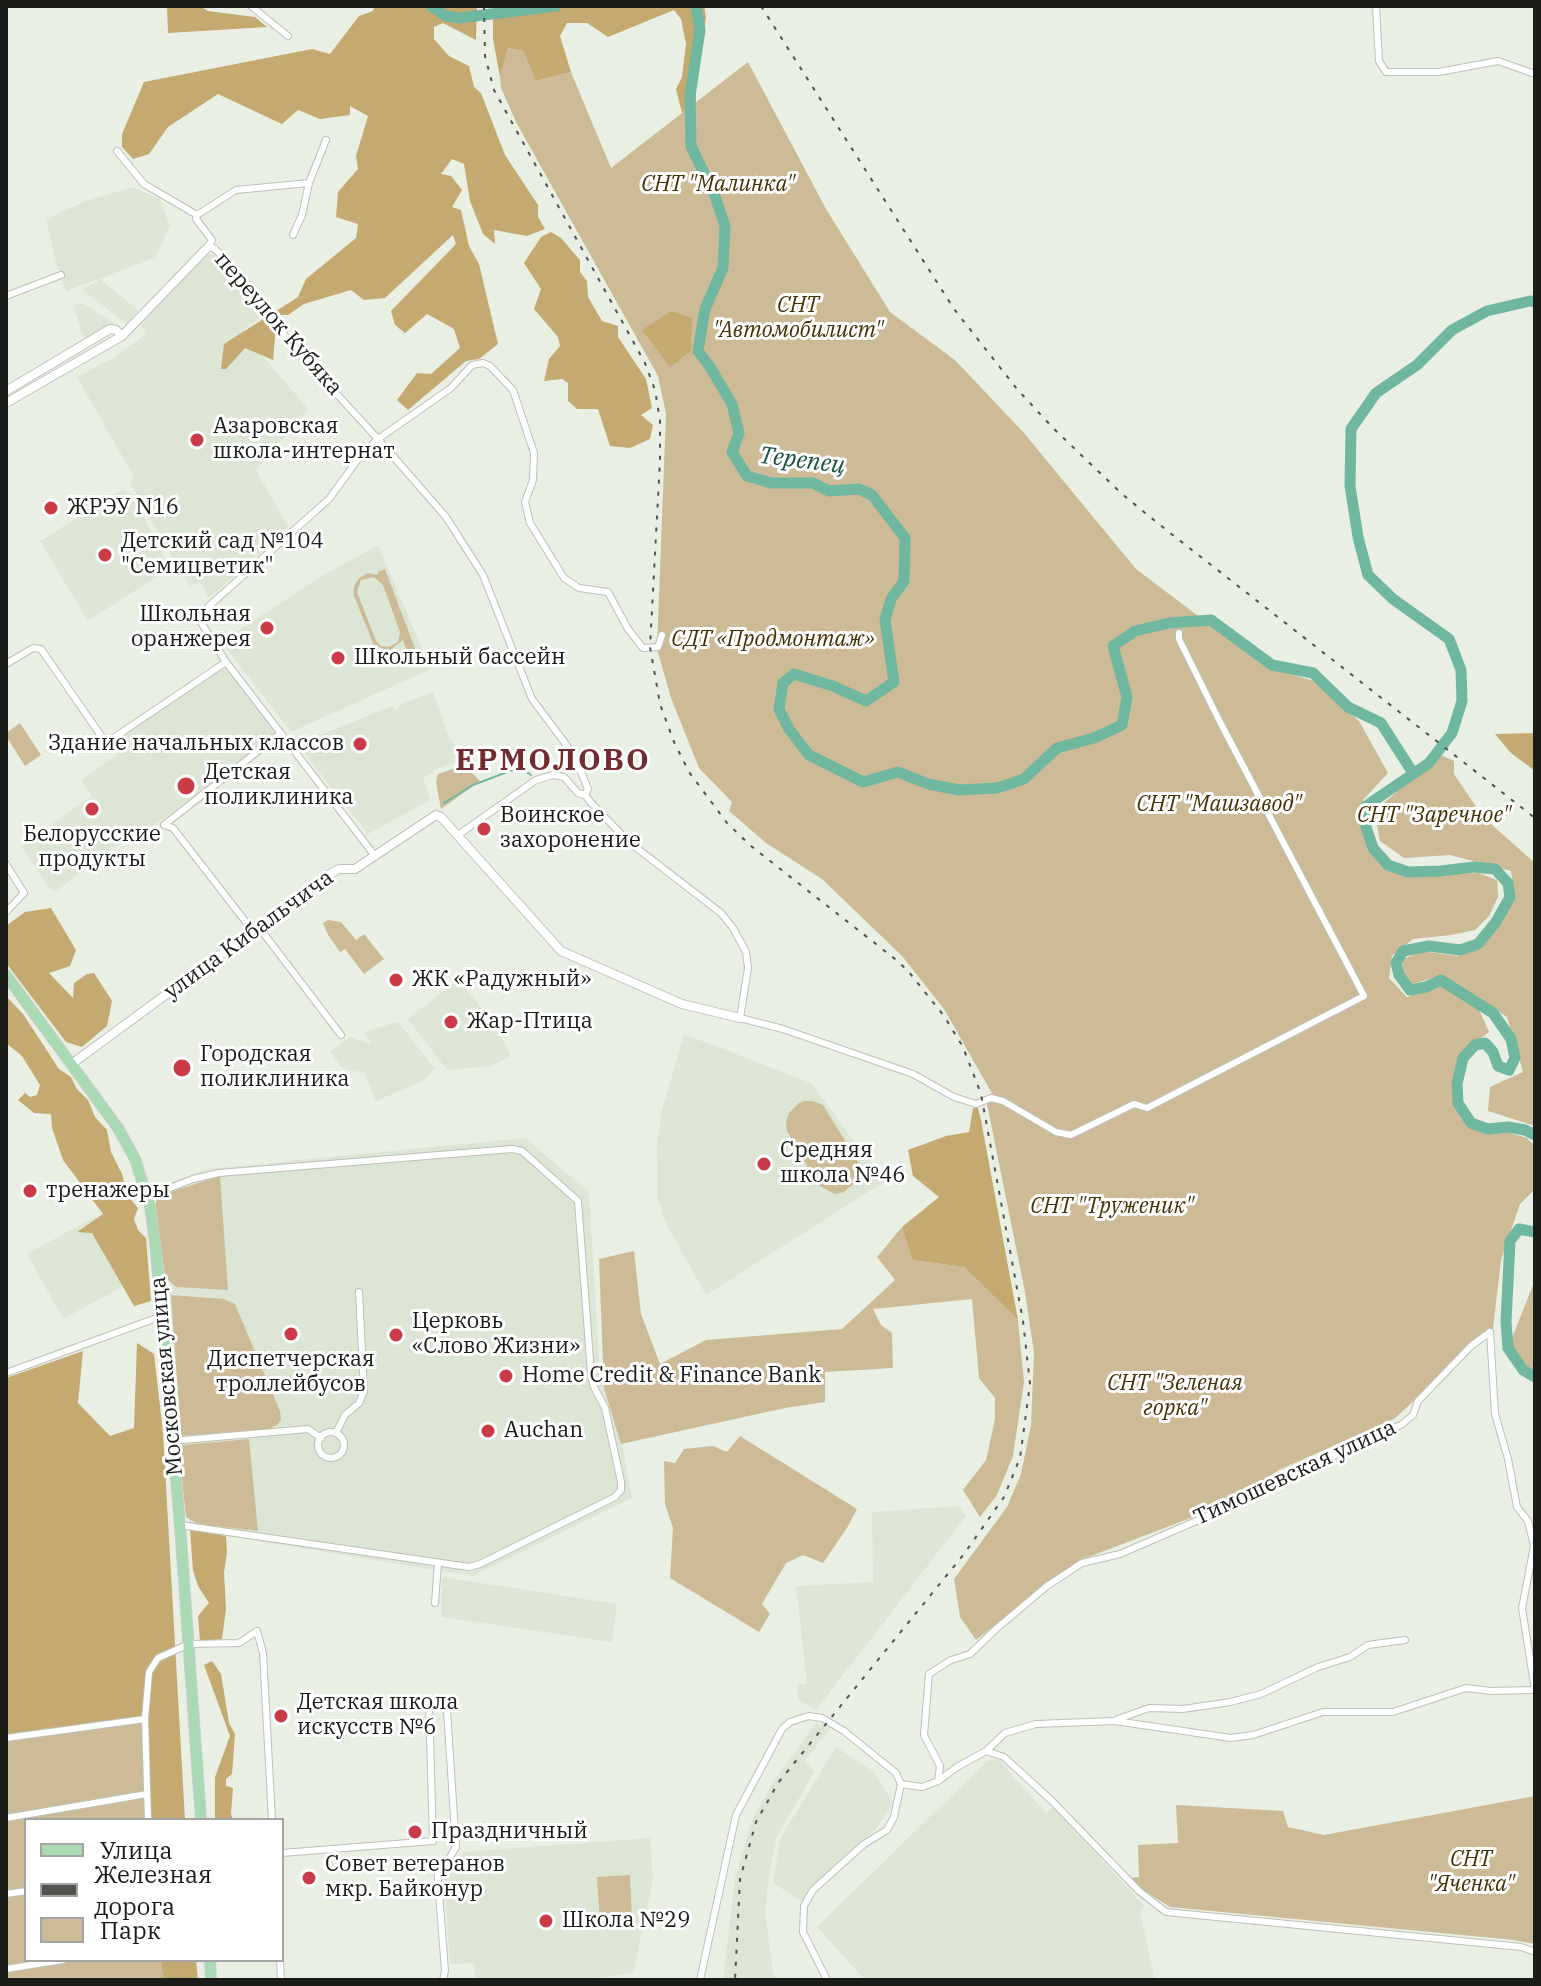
<!DOCTYPE html>
<meta charset="utf-8">
<style>
body{margin:0}
#map{position:relative;width:1541px;height:1986px;overflow:hidden;background:#eaefe4;font-family:"IBM Plex Serif",serif}
canvas{display:block}
.frame{position:absolute;inset:0;border:8px solid #1a1c18;pointer-events:none}
.legend{position:absolute;left:24px;top:1818px;width:260px;height:144px;box-sizing:border-box;background:#fff;border:2px solid #a3a4a3;margin:0;padding:10px 14px;list-style:none;font-size:24px;color:#1a1c18}
.legend li{display:flex;align-items:center;gap:16px;height:40px}
.legend b{width:40px;border:2px solid #a3a4a3}
</style>
<div id="map">
<canvas width="1541" height="1986"></canvas>
<div class="frame"></div>
<ul class="legend">
<li><b style="height:10px;background:#aadab3"></b>Улица</li>
<li><b style="height:10px;background:#51534e"></b>Железная дорога</li>
<li><b style="height:22px;background:#cdbb98"></b>Парк</li>
</ul>
</div>
<script>
const ctx = document.querySelector('canvas').getContext('2d');
ctx.lineJoin = 'round';
function fill(path, color) { ctx.fillStyle = color; ctx.fill(path, 'evenodd'); }
const toPath = rows => new Path2D(rows.map(r => 'M' + r).join(''));
function trace(path, color, width, dash) { ctx.strokeStyle = color; ctx.lineWidth = width; ctx.lineCap = dash ? 'butt' : 'round'; ctx.setLineDash(dash || []); ctx.stroke(path); }
function label(font, color, halo, rows, align = 'center') {
  ctx.font = font + ' "IBM Plex Serif",serif'; ctx.lineWidth = 6; ctx.setLineDash([]); ctx.textBaseline = 'middle'; ctx.strokeStyle = halo; ctx.fillStyle = color; for (const [text, x, y, turn = 0] of rows) {
    ctx.save(); ctx.translate(x, y); ctx.rotate((+turn || 0) * Math.PI / 180); ctx.textAlign = isNaN(turn) ? turn : align; if (halo) ctx.strokeText(text, 0, 0); ctx.fillText(text, 0, 0); ctx.restore();
  }
}
const built = toPath([
 [133,187,160,199,170,226,155,258,66,291,56,263,46,219,86,201],
 [213,254,265,313,242,332,308,409,256,470,288,527,209,598,200,582,190,586,168,550,130,483,134,477,77,377,113,358,146,334,141,325,204,255],
 [100,279,138,310,127,324,82,290],
 [82,303,114,323,85,341,73,305],
 [123,489,132,495,170,568,88,621,40,541],
 [378,545,431,669,291,732,221,642,317,579],
 [227,668,275,730,274,736,165,818,122,842,56,891,49,888,21,846,92,796,81,780,118,754,111,743,222,669],
 [433,692,450,740,452,739,460,761,433,770,434,773,423,777,430,800,368,834,299,746,300,743,392,706,395,711,401,706,400,704],
 [459,979,494,1025,511,1056,491,1066,447,1070,408,1019],
 [398,1022,435,1069,421,1082,376,1101,364,1073,343,1069,330,1052,350,1037,372,1045,363,1032],
 [684,1034,811,1083,884,1182,706,1295,664,1220,658,1198,657,1146,661,1114],
 [525,1138,589,1192,600,1375,614,1402,632,1498,473,1576,190,1530,168,1281,155,1188,208,1169],
 [96,1216,131,1282,63,1319,27,1254],
 [959,1506,966,1516,816,1710,798,1699,797,1685,807,1683,796,1586,873,1582,872,1512],
 [442,1577,617,1604,612,1642,442,1617],
 [816,1723,830,1729,804,1761,815,1771,777,1836,769,1876,765,1912,773,1972,777,1980,723,1980,735,1878,752,1820,773,1782],
 [836,1747,873,1771,894,1803,876,1829,814,1885,801,1901,773,1883,780,1839],
 [999,1760,1046,1813,1053,1807,1144,1906,1140,1912,1155,1980,865,1980,817,1927,987,1761],
 [650,1838,653,1880,633,1973,581,1980,475,1980,474,1963,450,1964,443,1865,463,1864,462,1852]
]);
const green = toPath([
 [508,48,523,51,536,81,571,72,611,168,748,62,826,209,890,312,955,360,1024,433,1136,569,1267,668,1315,681,1359,721,1388,773,1363,800,1364,825,1369,849,1381,863,1409,875,1479,873,1497,880,1498,897,1489,916,1475,930,1451,935,1413,939,1392,956,1389,978,1407,997,1439,986,1452,990,1478,1007,1489,1032,1460,1054,1454,1089,1461,1119,1527,1138,1535,1146,1535,1189,1520,1204,1501,1260,1493,1329,1394,1419,1279,1470,1230,1503,1078,1561,976,1640,960,1617,954,1579,1007,1507,1021,1474,1031,1425,1034,1353,1025,1292,987,1104,994,1097,944,1009,902,956,822,879,766,843,729,811,732,802,699,768,671,698,657,649,666,414,658,376,516,122,501,88,500,77],
 [385,569,419,659,411,662,403,640,389,651,374,645,354,596,354,586,359,578,368,573,378,575,378,572],
 [374,577,383,585,400,632,398,642,389,647,381,646,376,641,357,592,361,580],
 [20,723,41,755,25,766,6,736,6,733],
 [1441,755,1454,761,1454,774,1483,817,1535,863,1535,1126,1488,1111,1490,1087,1523,1072,1507,1017,1442,975,1410,985,1402,973,1403,959,1422,951,1458,956,1480,947,1500,924,1514,892,1511,871,1450,855,1404,858,1380,841,1374,811],
 [464,765,480,781,441,809,436,782,438,774],
 [328,920,341,922,356,940,364,934,384,959,364,974,345,949,340,952,328,935,323,923],
 [805,1101,813,1101,823,1105,858,1162,860,1173,856,1182,844,1192,835,1194,818,1185,787,1131,786,1122,789,1113,799,1103],
 [220,1176,228,1290,176,1287,165,1277,155,1207,157,1199,167,1193],
 [902,1227,912,1260,964,1267,1018,1320,1024,1382,1013,1456,997,1495,980,1517,963,1490,986,1460,995,1419,995,1398,979,1378,972,1299,873,1309,881,1325,892,1333,893,1368,825,1372,825,1402,785,1408,621,1444,604,1388,599,1259,634,1251,641,1314,660,1364,706,1340,842,1329,895,1280,877,1257],
 [1535,1280,1535,1377,1523,1370,1508,1348],
 [171,1295,224,1299,235,1304,280,1411,281,1420,277,1425,269,1429,181,1436],
 [740,1436,857,1509,847,1528,823,1563,803,1555,786,1563,762,1604,770,1614,759,1632,670,1578,673,1528,665,1504,664,1461,675,1463,684,1449,713,1446,727,1452],
 [249,1439,258,1531,198,1524,186,1517,179,1451,183,1445],
 [148,1718,150,1820,26,1820,26,1960,161,1960,163,1980,6,1980,6,1739],
 [1535,1796,1535,1944,1514,1940,1170,1907,1132,1883,1131,1878,1139,1877,1138,1845,1178,1843,1176,1805,1283,1811,1288,1827,1324,1835],
 [630,1875,632,1921,600,1923,597,1877]
]);
const forest = toPath([
 [167,6,200,6,208,11,255,17,267,27,168,33],
 [375,6,477,6,476,40,443,23,434,27,434,39,449,56,469,66,474,87,481,93,505,155,538,205,538,217,545,229,527,236,494,230,495,244,483,234,470,201,464,164,452,159,441,174,451,176,462,190,452,207,461,210,469,246,479,264,498,344,479,359,466,361,408,410,397,400,417,373,431,374,460,348,454,329,427,314,405,333,395,325,391,311,456,244,453,235,385,298,364,300,351,290,304,304,288,315,277,315,273,360,245,348,226,369,221,369,224,344,298,297,306,279,356,238,358,224,336,217,338,192,358,169,356,156,368,116,350,106,350,115,320,119,298,110,282,124,218,94,168,127,149,154,133,159,122,147,122,134,144,82,312,49,330,54,359,16,373,11],
 [493,6,704,6,706,17,696,83,696,103,682,113,676,89,682,77,686,44,681,19,674,10,608,37,587,23,567,23,560,36,571,72,536,81,523,51,508,48,500,77,493,39],
 [551,232,561,238,580,260,580,272,587,281,588,297,602,321,618,326,618,337,646,379,652,408,641,415,653,425,650,439,630,448,610,446,598,409,577,409,568,401,568,383,562,379,544,381,549,359,560,346,558,337,534,309,541,289,524,263,541,237],
 [671,311,692,318,691,351,670,367,642,330],
 [1535,733,1535,771,1511,753,1495,734],
 [51,908,76,950,70,966,49,973,73,998,74,983,87,974,94,973,112,1001,107,1026,82,1047,66,1042,6,963,6,926,25,912],
 [6,996,23,1014,59,1069,71,1077,77,1089,88,1100,95,1117,107,1130,111,1152,122,1174,128,1196,138,1208,134,1219,138,1230,146,1238,151,1301,134,1306,92,1233,77,1232,103,1214,63,1160,52,1128,51,1114,34,1113,18,1100,25,1093,30,1097,37,1095,40,1085,22,1056,6,1043],
 [973,1108,978,1108,981,1120,1018,1320,964,1267,912,1260,902,1227,939,1197,913,1176,908,1150,946,1136,969,1132],
 [137,1343,154,1354,163,1433,185,1820,150,1820,148,1718,6,1739,6,1378,83,1351,78,1403,110,1436,134,1428],
 [190,1530,226,1536,227,1553,224,1572,226,1609,222,1639,200,1641,198,1616,209,1603,198,1586,193,1570],
 [212,1661,221,1674,229,1723,235,1734,232,1774,226,1779,226,1786,233,1788,231,1814,233,1820,215,1820,215,1777,230,1736,204,1665],
 [161,1960,196,1960,198,1980,163,1980]
]);
const stream = toPath([
 [444,803,473,785,515,769,524,770,531,775]
]);
const river = toPath([
 [431,6,446,16,459,18,556,6],
 [696,6,700,30,690,96,691,146,715,196,725,226,723,268,705,309,698,351,710,367,732,404,739,433,732,452,747,476,771,483,813,483,829,491,859,489,872,495,905,538,904,581,891,599,885,620,894,682,866,701,833,686,794,674,783,683,779,709,789,729,809,755,863,782,898,772,928,784,959,790,997,788,1024,779,1057,748,1094,738,1122,725,1127,697,1113,646,1135,631,1169,623,1211,620,1272,665,1313,673,1348,707,1381,723,1413,773],
 [1535,302,1530,301,1487,311,1452,330,1417,365,1376,393,1351,429,1350,486,1358,537,1368,575,1393,599,1449,639,1461,670,1462,701,1452,733,1429,763,1366,806,1366,827,1373,848,1388,865,1408,872,1441,871,1474,867,1495,869,1508,883,1510,897,1496,922,1478,944,1460,950,1429,946,1403,951,1396,963,1399,975,1410,990,1426,987,1441,980,1493,1013,1511,1039,1515,1058,1509,1070,1498,1066,1493,1052,1485,1043,1475,1045,1463,1058,1457,1084,1458,1103,1471,1123,1488,1129,1508,1127,1525,1130,1535,1135],
 [1535,1232,1519,1229,1510,1241,1506,1322,1508,1348,1523,1370,1535,1377]
]);
const minor = toPath([
 [251,6,288,36],
 [1376,6,1379,61,1386,72,1439,72,1498,61,1535,74],
 [117,151,144,184,197,215,196,219,212,240,209,246,215,249,241,277,270,312,289,342,378,439,451,388,472,365,483,363,490,366,513,390,534,453,533,480,525,502,530,523,564,578,579,588,608,592,628,629,643,648,658,647,662,635],
 [309,183,326,140],
 [197,215,236,190,309,183,302,215,293,235],
 [6,296,61,275],
 [6,664,33,648,41,649,106,743,226,662],
 [458,835,536,780,553,775,564,777,578,793,585,795],
 [375,856,226,662,199,619,209,606,329,499,362,454,378,439,446,517,483,575,532,699,574,755,588,789,585,795,592,804,629,842,721,913,733,928,746,952,748,968,740,1018,783,1029,913,1074,954,1097,976,1104,991,1098,1003,1101,1056,1132,1071,1135,1134,1104,1147,1108,1364,996,1220,722,1179,639,1179,633],
 [6,864,24,893,6,912],
 [258,926,341,1035],
 [252,930,173,828,164,825,281,733],
 [147,1197,193,1179,219,1173,512,1149,522,1151,578,1201,591,1373,593,1385,605,1408,621,1482,621,1490,615,1497,480,1564,469,1567,180,1525],
 [1490,1332,1495,1414,1508,1459,1517,1507,1528,1521,1534,1546,1522,1608,1535,1690],
 [6,1373,162,1316],
 '318 1445a13 13 0 1 1 26 0a13 13 0 1 1-26 0Z',
 [336,1433,345,1415,359,1403,364,1391,359,1292],
 [171,1441,308,1429,321,1438],
 [435,1603,438,1563],
 [1118,1719,1149,1708,1183,1709,1230,1702,1261,1694,1318,1667,1350,1657,1368,1645,1405,1640],
 [6,1738,145,1719],
 [986,1751,1005,1733,1036,1724,1115,1721,1231,1738,1253,1735,1323,1712,1393,1712,1466,1688,1491,1691,1534,1690],
 [938,1781,940,1766,924,1735,929,1674,951,1660,970,1654,996,1629,1047,1586,1082,1563,1120,1554,1254,1496,1377,1434,1401,1425,1413,1415,1418,1401,1471,1346,1490,1332],
 [901,1784,922,1787,938,1781,957,1767,986,1751,1004,1757,1052,1801,1139,1891,1166,1912,1521,1947,1535,1952],
 [6,1818,147,1794],
 [148,1820,145,1719,149,1672,158,1658,189,1644,239,1643,257,1631,263,1653,272,1820],
 [282,1853,433,1841,429,1703],
 [6,1894,26,1891],
 [280,1960,281,1980],
 [6,1969,63,1960],
 [443,1980,445,1971,437,1866,449,1859,456,1847,447,1711],
 [700,1980,736,1815,782,1729,790,1722,809,1716,822,1718,844,1731,896,1773,901,1784,894,1817,887,1830,864,1844,813,1890,804,1906,803,1932,827,1980]
]);
const tertiary = toPath([
 [6,391,110,329,116,330,122,336],
 [6,403,122,336,209,246],
 [73,1063,330,874,339,869,355,869,436,815,441,817,561,951,682,1004,740,1018]
]);
const primary = toPath([
 [6,975,118,1128,135,1159,150,1206,156,1251,180,1525,201,1820],
 [210,1960,211,1980]
]);
const rail = toPath([
 [484,6,485,56,494,90,645,363,655,390,660,420,660,461,650,647,660,704,674,742,689,772,727,823,751,846,895,959,908,971,944,1016,963,1047,981,1094,1023,1321,1030,1384,1020,1458,1004,1497,964,1554,778,1783,756,1822,740,1879,735,1980],
 [761,6,954,309,1017,389,1054,429,1122,494,1160,525,1535,818]
]);
const markers = [
 [197,440,8,"#cb3b47"],
 [51,508,8,"#cb3b47"],
 [105,555,8,"#cb3b47"],
 [267,628,8,"#cb3b47"],
 [338,658,8,"#cb3b47"],
 [360,744,8,"#cb3b47"],
 [186,786,10,"#cb3b47"],
 [92,809,8,"#cb3b47"],
 [484,829,8,"#cb3b47"],
 [396,980,8,"#cb3b47"],
 [451,1022,8,"#cb3b47"],
 [182,1068,10,"#cb3b47"],
 [764,1164,8,"#cb3b47"],
 [30,1191,8,"#cb3b47"],
 [291,1334,8,"#cb3b47"],
 [396,1335,8,"#cb3b47"],
 [506,1376,8,"#cb3b47"],
 [488,1431,8,"#cb3b47"],
 [281,1716,8,"#cb3b47"],
 [415,1832,8,"#cb3b47"],
 [309,1878,8,"#cb3b47"],
 [546,1921,8,"#cb3b47"]
];
const parkNames = [
 ["СНТ \"Малинка\"",718,185],
 ["СНТ",798,306],
 ["\"Автомобилист\"",798,331],
 ["СДТ «Продмонтаж»",773,640],
 ["СНТ \"Машзавод\"",1219,805],
 ["СНТ \"Заречное\"",1434,816],
 ["СНТ \"Труженик\"",1112,1207],
 ["СНТ \"Зеленая",1175,1384],
 ["горка\"",1175,1409],
 ["СНТ",1471,1860],
 ["\"Яченка\"",1471,1885]
];
const streetNames = [
 ["переулок Кубяка",278,324,49],
 ["улица Кибальчича",249,935,-36],
 ["Московская улица",167,1376,-95],
 ["Тимошевская улица",1295,1473,-25]
];
const poiNames = [
 ["Азаровская",213,427],
 ["школа-интернат",213,452],
 ["ЖРЭУ N16",67,508],
 ["Детский сад №104",121,542],
 ["\"Семицветик\"",121,567],
 ["Школьная",251,615,"right"],
 ["оранжерея",251,640,"right"],
 ["Школьный бассейн",354,658],
 ["Здание начальных классов",344,744,"right"],
 ["Детская",204,773],
 ["поликлиника",204,798],
 ["Воинское",500,816],
 ["захоронение",500,841],
 ["Белорусские",92,835,"center"],
 ["продукты",92,860,"center"],
 ["ЖК «Радужный»",412,980],
 ["Жар-Птица",467,1022],
 ["Городская",200,1055],
 ["поликлиника",200,1080],
 ["Средняя",780,1151],
 ["школа №46",780,1176],
 ["тренажеры",46,1191],
 ["Церковь",412,1322],
 ["«Слово Жизни»",412,1347],
 ["Диспетчерская",291,1360,"center"],
 ["троллейбусов",291,1385,"center"],
 ["Home Credit & Finance Bank",522,1376],
 ["Auchan",504,1431],
 ["Детская школа",297,1703],
 ["искусств №6",297,1728],
 ["Праздничный",431,1832],
 ["Совет ветеранов",325,1865],
 ["мкр. Байконур",325,1890],
 ["Школа №29",562,1921]
];
const waterNames = [
 ["Терепец",802,461,7]
];
const districtNames = [
 ["ЕРМОЛОВО",553,761]
];
fill(built, '#dde6d4');
fill(green, '#cdbb98');
fill(forest, '#c4a971');
trace(stream, '#70b79f', 2);
trace(river, '#70b79f', 11);
trace(minor, '#bcc1b7', 8);
trace(tertiary, '#bcc1b7', 10);
trace(primary, '#cdcdcc', 12);
trace(minor, '#fff', 6);
trace(tertiary, '#fff', 8);
trace(primary, '#aadab3', 10);
trace(rail, '#51534e', 2, [4, 8]);
for (const [x, y, r, color] of markers) { const dot = new Path2D(); dot.arc(x, y, r, 0, 2 * Math.PI); ctx.fillStyle = color; ctx.fill(dot); trace(dot, '#fff', 3); }
label('italic 22px', '#433101', '#fff', parkNames);
label('22px', '#1a1c18', '#fff', streetNames);
label('22px', '#1a1c18', '#fff', poiNames, 'left');
label('italic 24px', '#16503f', '#fff', waterNames);
ctx.letterSpacing = '2px';
label('bold 30px', '#722b2e', '#fff', districtNames);
ctx.letterSpacing = '0px';
</script>
